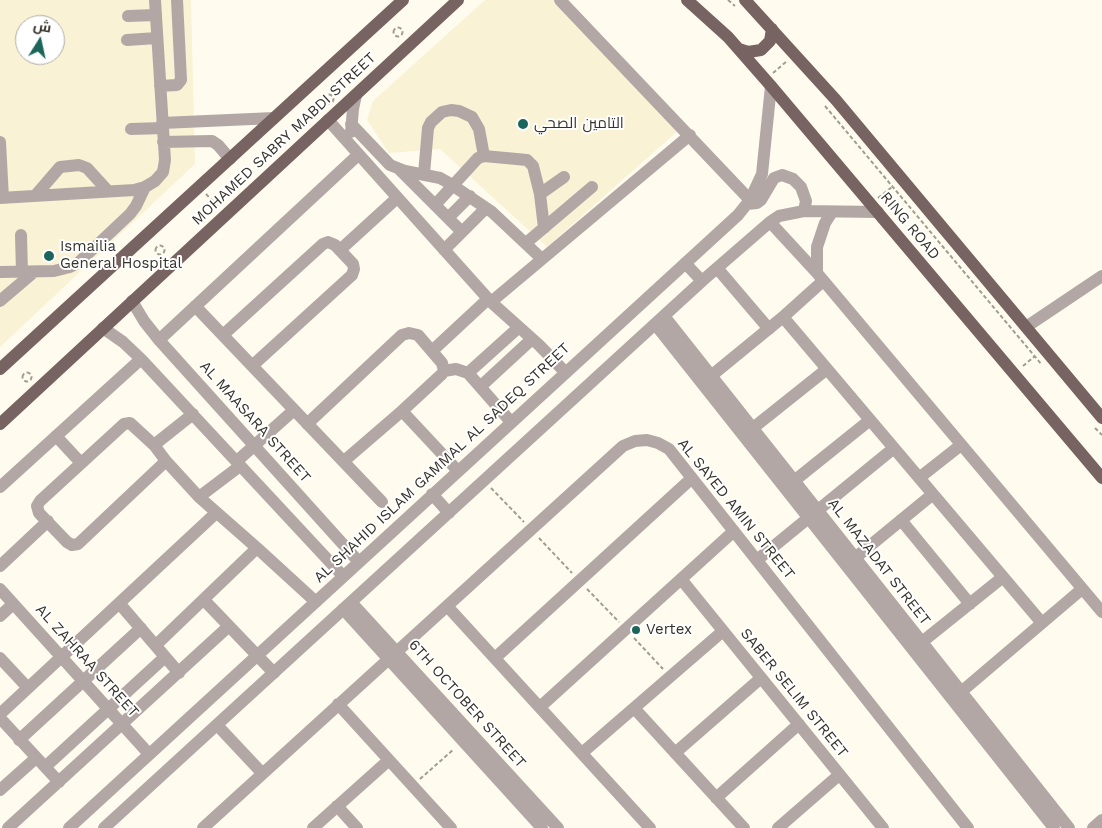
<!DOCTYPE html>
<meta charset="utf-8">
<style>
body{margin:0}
#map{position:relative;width:1102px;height:828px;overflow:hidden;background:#fffbee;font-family:"Work Sans",Cairo,sans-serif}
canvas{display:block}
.north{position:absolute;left:15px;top:15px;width:50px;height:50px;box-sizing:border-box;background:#fff;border:1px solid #aeadaa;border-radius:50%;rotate:10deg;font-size:14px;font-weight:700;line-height:20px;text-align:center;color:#35332a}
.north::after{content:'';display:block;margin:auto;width:18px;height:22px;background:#1c655b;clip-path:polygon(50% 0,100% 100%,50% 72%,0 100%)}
</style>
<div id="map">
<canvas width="1102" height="828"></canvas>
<div class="north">ش</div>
</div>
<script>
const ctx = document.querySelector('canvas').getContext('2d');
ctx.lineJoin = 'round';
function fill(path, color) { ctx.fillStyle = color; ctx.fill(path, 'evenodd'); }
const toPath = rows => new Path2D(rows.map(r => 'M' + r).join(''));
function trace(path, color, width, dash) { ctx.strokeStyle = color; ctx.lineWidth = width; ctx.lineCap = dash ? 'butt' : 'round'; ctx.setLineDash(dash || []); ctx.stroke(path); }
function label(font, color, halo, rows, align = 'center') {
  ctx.font = font + ' "Work Sans",Cairo,sans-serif'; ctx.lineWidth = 4; ctx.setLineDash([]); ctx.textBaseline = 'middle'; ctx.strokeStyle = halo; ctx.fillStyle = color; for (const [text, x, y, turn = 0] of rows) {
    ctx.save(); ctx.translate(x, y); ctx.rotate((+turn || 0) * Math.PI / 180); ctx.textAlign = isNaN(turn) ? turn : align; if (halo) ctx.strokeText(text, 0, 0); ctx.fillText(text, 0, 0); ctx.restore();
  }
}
const built = toPath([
 [0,0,191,0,195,164,0,347],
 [25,25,55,25,55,55,25,55],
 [485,0,557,0,681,128,547,247,440,149,389,153,367,120,373,101]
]);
const path = toPath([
 [728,0,735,6],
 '393.5 32a4.5 4.5 0 1 1 9 0a4.5 4.5 0 1 1-9 0Z',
 [773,73,787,61],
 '324.5 99a4.5 4.5 0 1 1 9 0a4.5 4.5 0 1 1-9 0Z',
 [825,106,1042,365],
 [206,194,218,207],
 [878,198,892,187],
 '155.5 250a4.5 4.5 0 1 1 9 0a4.5 4.5 0 1 1-9 0Z',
 [1023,366,1035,356],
 '22.5 377a4.5 4.5 0 1 1 9 0a4.5 4.5 0 1 1-9 0Z',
 [1095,428,1102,435],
 [491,488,524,522],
 [539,538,572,573],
 [587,589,619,622],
 [634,638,663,669],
 [420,779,454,749]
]);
const minor = toPath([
 [560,0,750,200],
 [128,16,156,15],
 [127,40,157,38],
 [160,86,177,85,181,80,177,0],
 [328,120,491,302,539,345,565,372],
 [162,123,274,118],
 [351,124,390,165,405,171,440,178,449,183,492,212,542,259],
 [131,129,163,128],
 [351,132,353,109,356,95],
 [0,142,3,198],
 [163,142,212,141,218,145,230,159],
 [400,170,462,232],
 [424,174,428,128,431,122,442,112,451,110,459,111,472,117,479,129,484,156],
 [540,194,564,177],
 [35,196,60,167,79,165,87,168,108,191],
 [0,198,134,190,145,187,155,181,163,172,165,160,155,0],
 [747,204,757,203,761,200,774,178,782,175,793,179,801,187,806,201,804,211],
 [435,205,478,158,484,156,527,160,533,166,540,194,544,228],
 [448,218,470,196],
 [770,222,817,273,1102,612],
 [21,235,22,272],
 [526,243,592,187],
 [340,250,397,198],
 [444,250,486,208],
 [685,263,702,281],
 [717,268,769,329],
 [0,272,54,271,70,267,78,263,130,214,136,206,145,187],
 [817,273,817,247,825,223,832,212],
 [0,301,34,272],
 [132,301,144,321,159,340,359,562],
 [491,302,690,135],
 [195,306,382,502],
 [664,316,1069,828],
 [783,317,1042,623],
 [655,324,1054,828],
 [1026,327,1102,276],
 [103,328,123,342,141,359,343,576],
 [223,335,323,244,328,242,335,245,353,264,354,269,352,275,252,366],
 [159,340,358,155],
 [432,351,488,299],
 [444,371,456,369,468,373,511,422],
 [468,373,518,328],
 [711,376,783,317,823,281],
 [480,387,532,339],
 [402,411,458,471],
 [307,424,402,335,409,333,418,335,442,363,444,371,442,374,402,411,344,461],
 [753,428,827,369],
 [56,436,81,463],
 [154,445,193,414],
 [237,461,294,410],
 [919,478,961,445],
 [794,481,870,420],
 [0,487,141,359],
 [432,494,449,513],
 [199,497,240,466],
 [901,520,970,604],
 [257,548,316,602],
 [855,558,933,494],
 [757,560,894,448],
 [0,566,48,521],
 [681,579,883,828],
 [0,589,149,754],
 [204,600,274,673],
 [351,602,558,828],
 [119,603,179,673],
 [447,606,650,828],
 [343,609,542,828],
 [0,616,13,604],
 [922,642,1003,577],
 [156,645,257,548,199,497,166,461,154,445,130,423,124,424,40,501,37,506,39,513,67,542,72,545,78,544,166,461],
 [0,658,28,688],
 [495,658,692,478],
 [961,692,1082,589],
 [338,704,451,828],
 [540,707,734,531],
 [634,708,744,828],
 [0,714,216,513],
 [0,718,59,782],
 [217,725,262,773],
 [19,740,141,628],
 [582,753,723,631],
 [675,753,761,678],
 [45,767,165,657],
 [0,790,36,758],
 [716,798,799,724],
 [337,806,357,828],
 [8,828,229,626],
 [69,828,738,215,750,200,762,174,771,86],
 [104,828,702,281,770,222,779,216,804,211,878,212],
 [203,828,623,446,635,441,647,440,658,443,669,449,968,828],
 [313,828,389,760],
 [778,828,839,775],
 [1093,828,1102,820]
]);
const major = toPath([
 [687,0,728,37,771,86,1102,478],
 [745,0,836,100,1102,418],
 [739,49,748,52,761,50,770,41,772,29],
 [0,369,403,0],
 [0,424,458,0]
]);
const markers = [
 [523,124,6,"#1c655b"],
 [49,256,6,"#1c655b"],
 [636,630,5,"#1c655b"]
];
const poiNames = [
 ["التامين الصحي",534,124],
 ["Ismailia",60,247],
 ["General Hospital",60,264],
 ["Vertex",646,630]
];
const streetNames = [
 ["MOHAMED SABRY MABDI STREET",284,139,-43],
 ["RING ROAD",910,226,50],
 ["AL MAASARA STREET",255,422,48],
 ["AL SHAHID ISLAM GAMMAL AL SADEQ STREET",442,463,-43],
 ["AL SAYED AMIN STREET",736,509,51],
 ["AL MAZADAT STREET",879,562,52],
 ["AL ZAHRAA STREET",87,661,48],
 ["SABER SELIM STREET",794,693,51],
 ["6TH OCTOBER STREET",467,704,48]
];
fill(built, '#faf2d4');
trace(path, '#a09d92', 2, [4, 2.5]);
trace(minor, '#b3a7a6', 12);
trace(major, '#776361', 12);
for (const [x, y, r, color] of markers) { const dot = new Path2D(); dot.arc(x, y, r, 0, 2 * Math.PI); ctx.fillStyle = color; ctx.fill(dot); trace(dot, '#fff', 2); }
label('15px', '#35332a', '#fff', poiNames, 'left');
label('15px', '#35332a', '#fff', streetNames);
</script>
